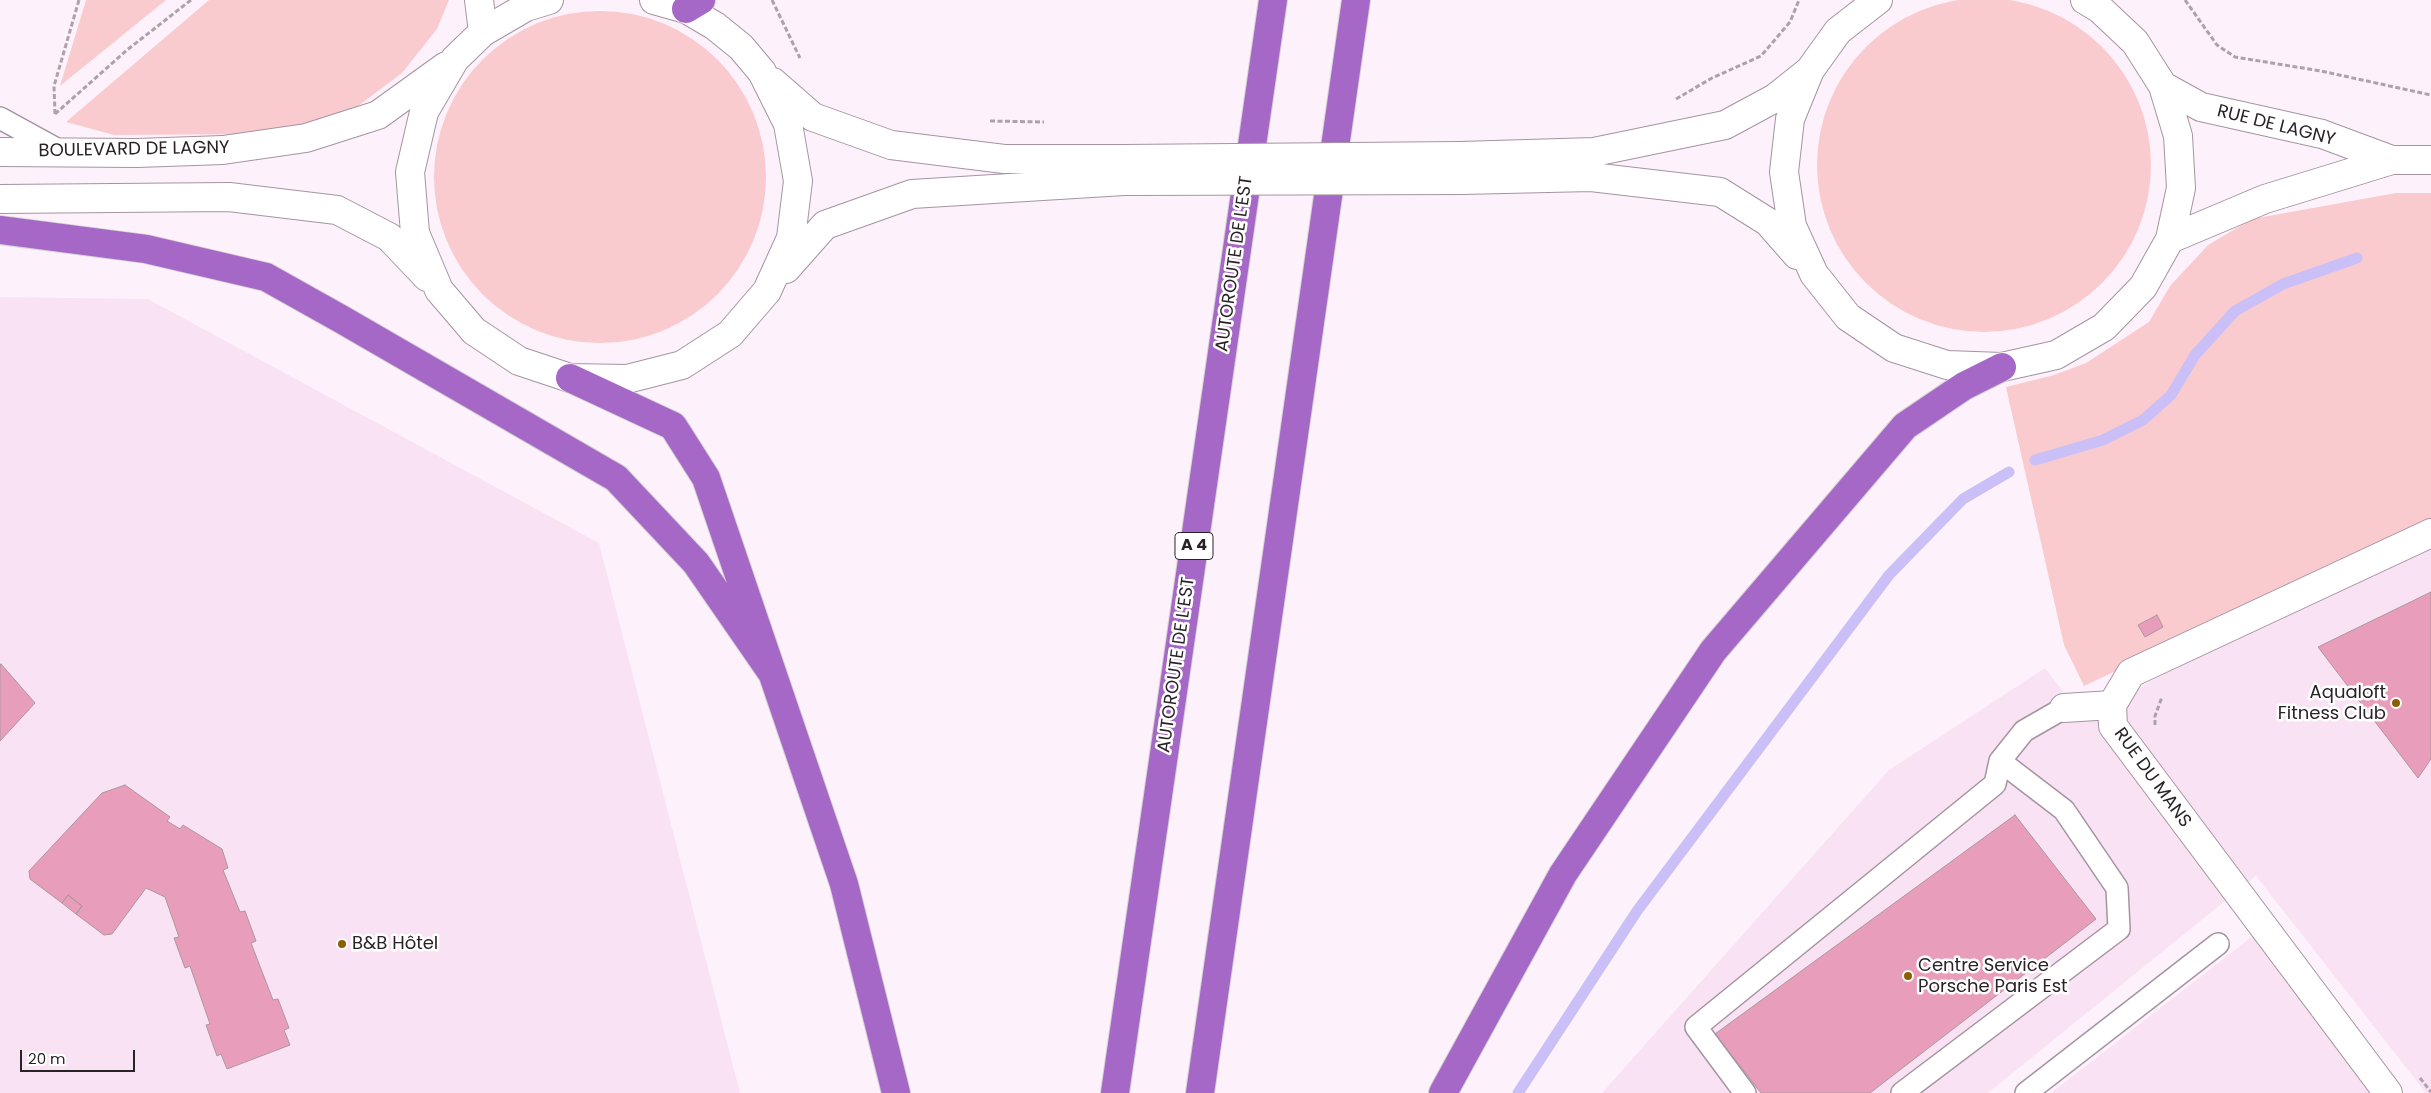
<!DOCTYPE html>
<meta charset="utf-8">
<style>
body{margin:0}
#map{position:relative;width:2431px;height:1093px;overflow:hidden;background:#fdf2fb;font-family:Poppins,sans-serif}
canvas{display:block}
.scale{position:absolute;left:20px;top:1050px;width:115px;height:22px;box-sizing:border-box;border:2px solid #292227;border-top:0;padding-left:6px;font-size:15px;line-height:18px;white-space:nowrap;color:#292227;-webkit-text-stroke:4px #fff;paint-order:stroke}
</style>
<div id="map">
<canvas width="2431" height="1093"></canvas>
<div class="scale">20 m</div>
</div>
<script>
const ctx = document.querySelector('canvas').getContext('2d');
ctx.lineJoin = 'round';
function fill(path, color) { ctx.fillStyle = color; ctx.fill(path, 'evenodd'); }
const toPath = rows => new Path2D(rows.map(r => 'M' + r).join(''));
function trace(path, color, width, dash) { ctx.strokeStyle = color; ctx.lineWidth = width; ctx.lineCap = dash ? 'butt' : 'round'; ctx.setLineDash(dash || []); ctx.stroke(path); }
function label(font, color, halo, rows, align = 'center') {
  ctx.font = font + ' Poppins,sans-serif'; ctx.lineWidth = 5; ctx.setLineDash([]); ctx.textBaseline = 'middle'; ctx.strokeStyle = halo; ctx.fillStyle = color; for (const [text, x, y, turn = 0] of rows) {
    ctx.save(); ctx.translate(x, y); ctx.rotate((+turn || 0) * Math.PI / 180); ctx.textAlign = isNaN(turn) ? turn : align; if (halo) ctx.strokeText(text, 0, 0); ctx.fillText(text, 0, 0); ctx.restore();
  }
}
const built = toPath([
 [0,297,148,299,599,543,740,1093,0,1093],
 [2431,548,2431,1093,2426,1093,2256,876,1988,1093,1602,1093,1889,770,2045,668,2086,722,2159,676],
 [2272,921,2399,1093,2051,1093]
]);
const green = toPath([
 '1817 165a167 167 0 1 1 334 0a167 167 0 1 1-334 0Z',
 [86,0,166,0,60,86],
 [209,0,449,0,437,29,402,73,346,115,273,134,114,135,66,122],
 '434 177a166 166 0 1 1 332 0a166 166 0 1 1-332 0Z',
 [2396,193,2431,193,2431,522,2084,686,2064,645,2006,387,2054,375,2086,363,2149,322,2170,286,2208,245,2252,219]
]);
const stream = toPath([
 [2035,460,2103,440,2143,420,2171,395,2195,355,2235,311,2283,284,2357,258],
 [1518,1093,1637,911,1889,575,1963,499,2009,472]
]);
const building = toPath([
 [2431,592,2431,759,2418,778,2318,647,2431,592],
 [2157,615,2163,627,2145,637,2138,625,2157,615],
 [1,664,35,703,0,741,0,665,1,664],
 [125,785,170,817,167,821,180,829,183,825,222,849,228,868,223,870,240,912,245,911,256,941,251,943,273,1000,278,999,289,1028,284,1030,290,1045,227,1069,221,1054,217,1056,206,1025,210,1024,190,966,185,968,174,938,179,937,165,897,146,888,112,934,104,935,76,914,82,906,68,895,62,903,30,879,29,871,102,793,125,785],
 [2015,815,2096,919,1870,1093,1761,1093,1715,1034,2015,815],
 [68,895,82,906,76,914,62,903,68,895]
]);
const path = toPath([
 [772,0,800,58],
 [2185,0,2217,45,2235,57,2321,71,2431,95],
 [1676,99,1712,78,1761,56,1790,22,1799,0],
 [55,114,127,50,191,0],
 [55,114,54,86,79,0],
 [990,121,1044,122],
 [2155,725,2155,716,2162,697],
 [2420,1078,2431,1092]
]);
const service = toPath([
 [0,118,62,152],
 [1745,1093,1696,1027,1995,784,2000,761,2024,731,2064,708],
 [1902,1093,2119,929,2117,888,2064,810,2000,761],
 [2026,1093,2218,944]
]);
const minor = toPath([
 [2064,708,2112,705],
 [2388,1093,2113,726,2112,705,2131,673,2431,533]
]);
const tertiary = toPath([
 [479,0,483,32]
]);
const secondary = toPath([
 [549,0,526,7,483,32,455,59,424,112,410,172,415,233,439,290,474,331,519,361,570,378,627,379,682,365,730,334,767,291,791,238,798,181,788,124,762,72,741,47,715,26,686,9,654,0],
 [1878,0,1838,31,1810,70,1790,119,1784,172,1792,226,1814,274,1848,317,1894,348,1947,365,2002,367,2056,355,2104,327,2143,287,2170,239,2181,188,2178,136,2163,86,2135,42,2100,9,2085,0],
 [773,82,813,117,891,145,1004,159,1123,159],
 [2163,86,2201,107,2322,134,2392,160],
 [0,152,137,153,223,150,306,138,378,115,446,66],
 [1460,156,1594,152,1725,125,1775,98,1809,71],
 [1462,180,1591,177,1720,192,1768,222,1797,255],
 [0,199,229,197,337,210,389,237,427,277],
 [2170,239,2265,199,2392,160,2431,160],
 [786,269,825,225,912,194,1124,181]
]);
const motorway = toPath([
 [686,9,701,0],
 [0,230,146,249,266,277,341,319,616,478,696,563,772,673],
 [570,378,673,426,706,478,844,884,896,1093],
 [1115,1093,1273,0],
 [1200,1093,1356,0],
 [1443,1093,1563,874,1713,651,1905,426,1964,386,2002,367]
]);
const secondaryBridge = toPath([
 [1123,159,1460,156],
 [1124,181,1462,180]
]);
const markers = [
 [2396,703,5,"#8c5e03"],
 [342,944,5,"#8c5e03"],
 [1908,976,5,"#8c5e03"]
];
const shields = [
 [1194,546,38]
];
const shieldNames = [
 ["A 4",1194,546]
];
const streetNames = [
 ["RUE DE LAGNY",2276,126,14],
 ["BOULEVARD DE LAGNY",134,150,-1],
 ["AUTOROUTE DE L’EST",1235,264,-82],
 ["AUTOROUTE DE L’EST",1177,665,-82],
 ["RUE DU MANS",2152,778,54]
];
const poiNames = [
 ["Aqualoft",2386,693,"right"],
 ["Fitness Club",2386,714,"right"],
 ["B&B Hôtel",352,944],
 ["Centre Service",1918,966],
 ["Porsche Paris Est",1918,987]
];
fill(built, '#fae2f5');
fill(green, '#facbce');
trace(stream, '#cac0f7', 11);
fill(building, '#e89ebb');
trace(building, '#ac979f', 1);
trace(service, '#a494a1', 24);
trace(minor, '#a494a1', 30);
trace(tertiary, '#a494a1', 30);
trace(secondary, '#a494a1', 30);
trace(motorway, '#d4d3d4', 30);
trace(path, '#aca3aa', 3, [5, 2.5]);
trace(service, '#fff', 21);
trace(minor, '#fff', 28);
trace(tertiary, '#fff', 28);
trace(secondary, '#fff', 28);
trace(motorway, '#a668c6', 28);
trace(secondaryBridge, '#a494a1', 30, []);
trace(secondaryBridge, '#fff', 28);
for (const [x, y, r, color] of markers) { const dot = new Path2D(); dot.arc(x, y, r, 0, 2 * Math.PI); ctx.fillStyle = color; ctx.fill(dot); trace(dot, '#fff', 2); }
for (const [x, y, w] of shields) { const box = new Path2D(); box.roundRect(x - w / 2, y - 13.5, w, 27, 4); ctx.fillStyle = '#fff'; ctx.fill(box); trace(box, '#292227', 1); }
label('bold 16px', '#292227', null, shieldNames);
label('18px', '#292227', '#fff', streetNames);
label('18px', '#292227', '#fff', poiNames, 'left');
</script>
